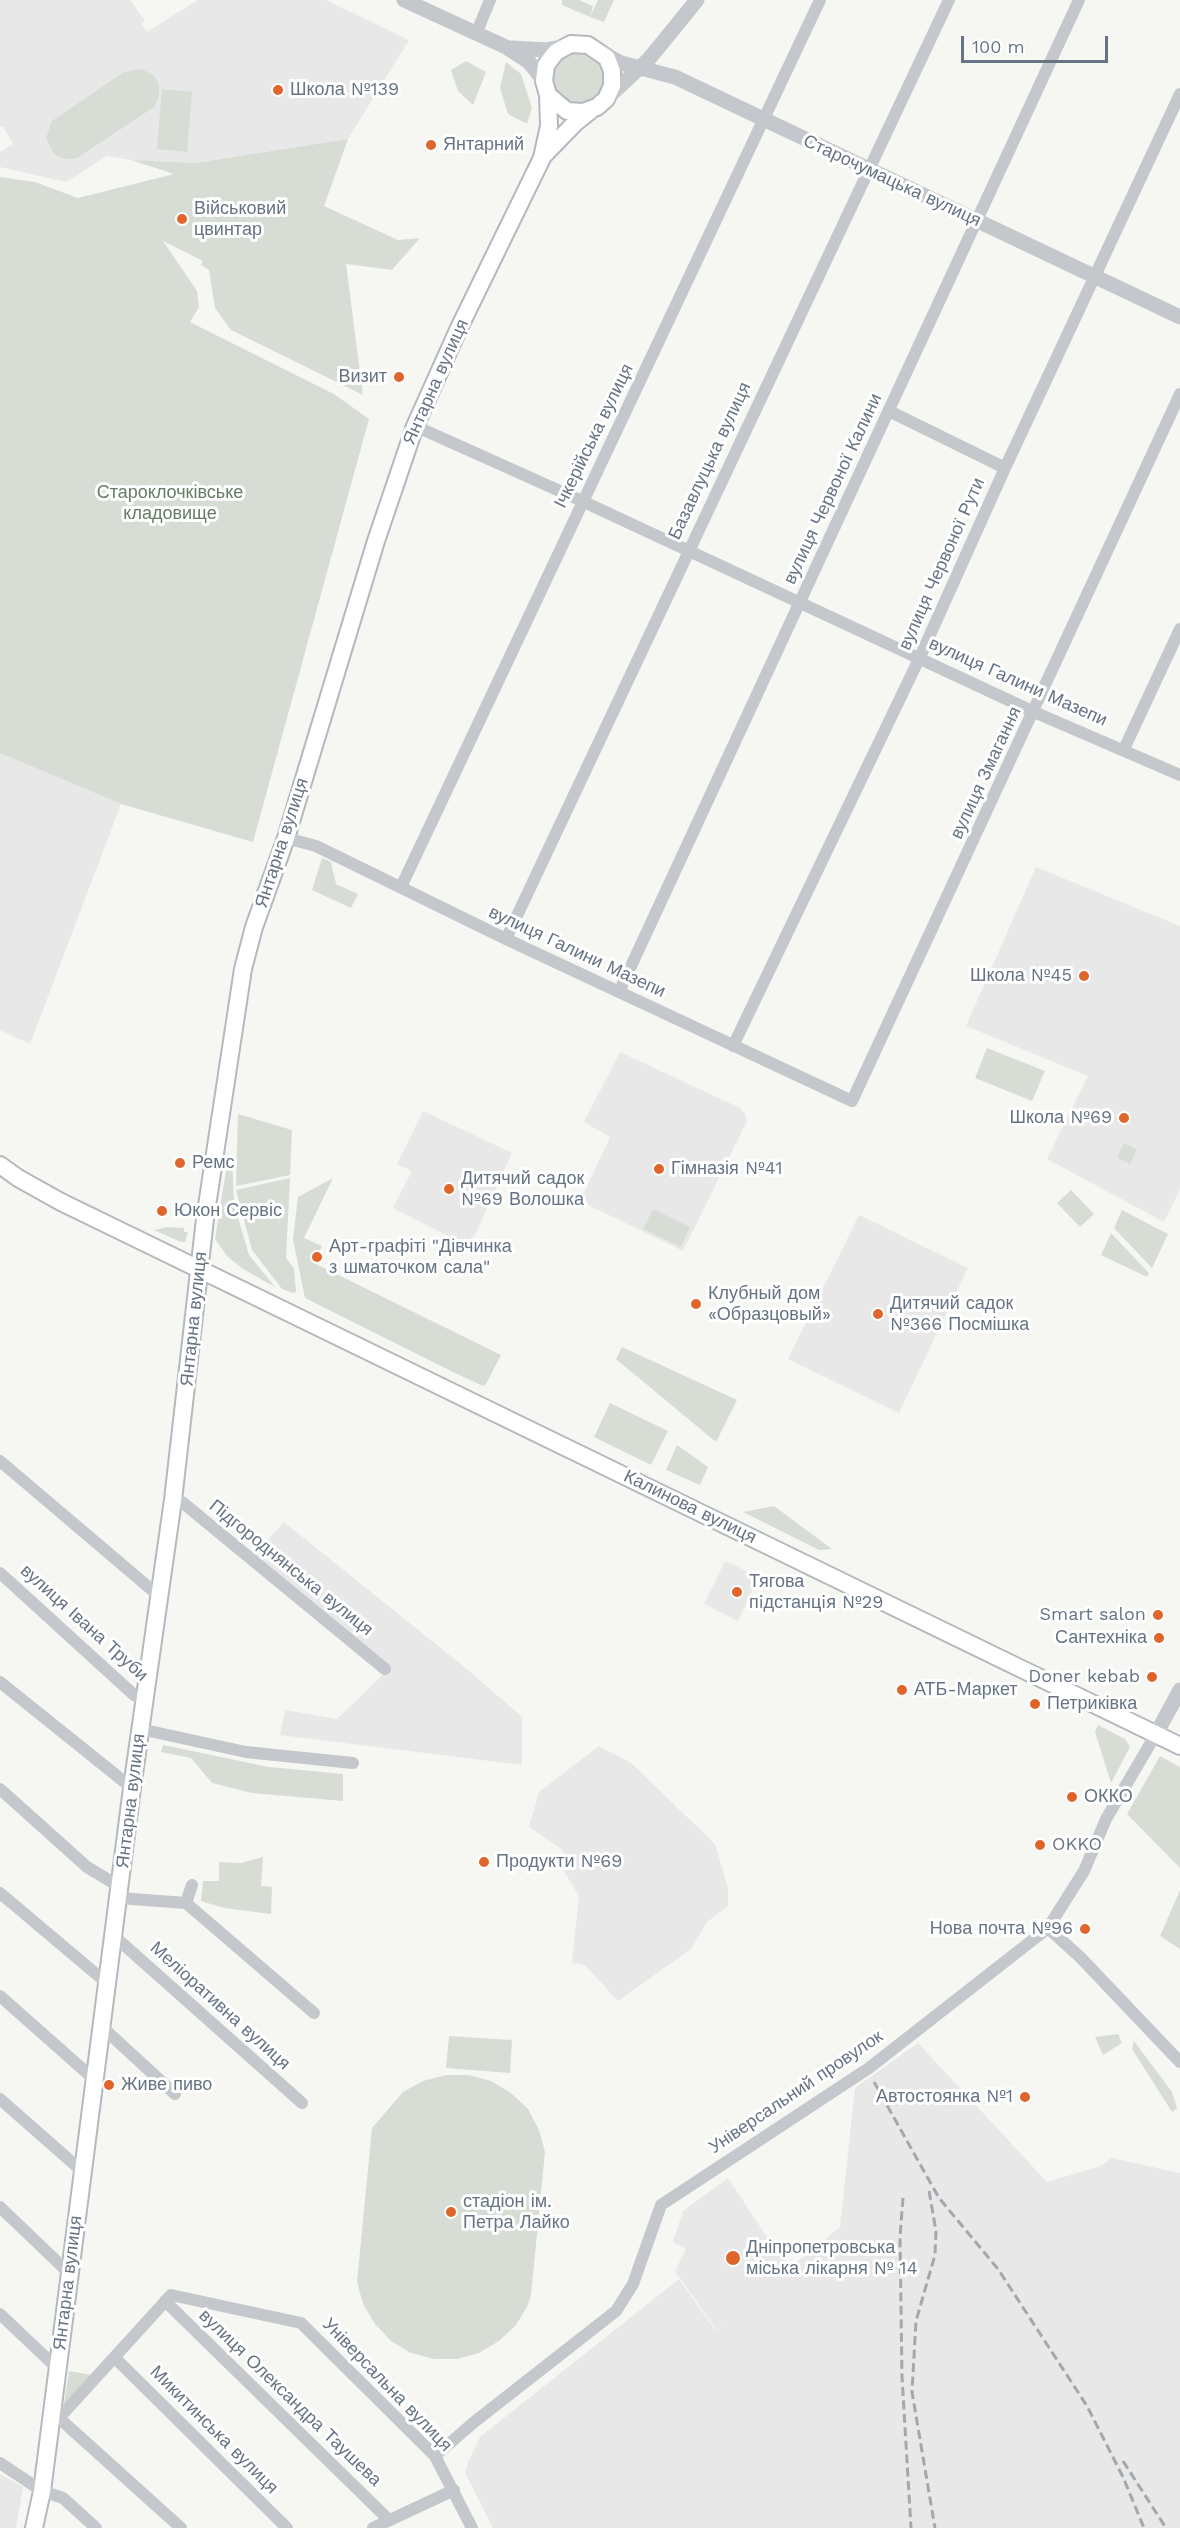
<!DOCTYPE html>
<meta charset="utf-8">
<style>
body{margin:0}
#map{position:relative;width:1180px;height:2528px;overflow:hidden;background:#f6f7f3;font-family:"Work Sans",sans-serif}
canvas{display:block}
.scale{position:absolute;left:961px;top:36px;width:147px;height:27px;box-sizing:border-box;border:3px solid #667484;border-top:0;padding-left:8px;font-size:18px;line-height:21px;white-space:nowrap;color:#667484;-webkit-text-stroke:4px #fff;paint-order:stroke}
</style>
<div id="map">
<canvas width="1180" height="2528"></canvas>
<div class="scale">100 m</div>
</div>
<script>
const ctx = document.querySelector('canvas').getContext('2d');
ctx.lineJoin = 'round';
function fill(path, color) { ctx.fillStyle = color; ctx.fill(path, 'evenodd'); }
const toPath = rows => new Path2D(rows.map(r => 'M' + r).join(''));
function trace(path, color, width, dash) { ctx.strokeStyle = color; ctx.lineWidth = width; ctx.lineCap = dash ? 'butt' : 'round'; ctx.setLineDash(dash || []); ctx.stroke(path); }
function label(font, color, halo, rows, align = 'center') {
  ctx.font = font + ' "Work Sans",sans-serif'; ctx.lineWidth = 6; ctx.setLineDash([]); ctx.textBaseline = 'middle'; ctx.strokeStyle = halo; ctx.fillStyle = color; for (const [text, x, y, turn = 0] of rows) {
    ctx.save(); ctx.translate(x, y); ctx.rotate((+turn || 0) * Math.PI / 180); ctx.textAlign = isNaN(turn) ? turn : align; if (halo) ctx.strokeText(text, 0, 0); ctx.fillText(text, 0, 0); ctx.restore();
  }
}
const built = toPath([
 [0,0,130,0,145,21,141,24,147,32,198,0,326,0,409,40,348,139,195,163,131,160,107,156,66,182,0,167,0,152,13,144,3,126,0,127],
 [0,753,121,804,30,1044,0,1030],
 [1036,867,1180,926,1180,1189,1164,1222,1047,1159,1088,1076,966,1026],
 [620,1052,740,1108,745,1114,747,1121,683,1251,580,1201,610,1137,584,1122],
 [423,1111,512,1153,475,1235,464,1244,393,1208,412,1171,397,1164],
 [859,1215,968,1268,899,1413,788,1359],
 [284,1522,468,1670,522,1717,522,1765,280,1735,285,1710,337,1719,391,1667,253,1555],
 [725,1561,759,1577,738,1621,704,1604],
 [599,1746,631,1763,715,1844,728,1888,728,1906,707,1922,691,1949,618,2001,585,1965,572,1963,579,1896,560,1865,569,1860,560,1848,529,1827,539,1792],
 [918,2043,1047,2182,1101,2166,1111,2158,1180,2173,1180,2528,493,2528,465,2473,468,2462,480,2437,679,2279,715,2330,731,2317,716,2329,675,2271,686,2249,673,2242,683,2211,728,2178,774,2248,792,2266,840,2227,855,2088],
 [0,2474,23,2487,16,2528,0,2528]
]);
const green = toPath([
 [562,0,579,0,593,6,590,17,562,5],
 [598,0,614,0,604,22,590,17],
 '552 78a27 27 0 1 1 54 0a27 27 0 1 1-54 0Z',
 [466,61,486,72,473,105,458,91,451,70],
 [506,62,521,74,532,108,527,124,508,114,500,88],
 [141,69,152,74,159,84,159,96,154,107,77,158,65,159,54,154,46,138,52,121,124,72],
 [162,89,192,92,187,152,157,149],
 [348,139,324,206,398,240,420,238,392,270,346,264,363,395,231,330,215,308,209,270,201,265,203,261,163,241,197,291,199,307,190,322,334,394,369,419,253,842,121,804,0,753,0,177,35,182,78,198,174,174,131,160,195,163],
 [322,858,331,862,336,884,358,894,351,908,312,890],
 [987,1048,1045,1071,1032,1101,975,1078],
 [238,1114,292,1130,290,1175,236,1186],
 [1124,1143,1137,1150,1130,1164,1117,1157],
 [228,1158,232,1158,234,1204,249,1255,275,1287,243,1269,227,1256,215,1239],
 [290,1178,286,1258,294,1268,296,1292,293,1293,282,1289,252,1250,236,1190],
 [333,1178,304,1238,322,1246,314,1263,501,1355,486,1384,483,1386,457,1374,305,1298,293,1239,298,1197],
 [1071,1190,1094,1214,1080,1227,1057,1203],
 [653,1209,690,1227,681,1247,643,1229],
 [1122,1210,1168,1234,1152,1268,1114,1228],
 [167,1227,184,1228,184,1232,188,1232,185,1242,181,1242,154,1230],
 [1111,1233,1149,1273,1147,1277,1101,1255],
 [622,1347,737,1400,716,1442,616,1359],
 [610,1403,668,1431,651,1465,594,1437],
 [677,1445,708,1467,700,1485,666,1470],
 [774,1506,832,1549,819,1550,743,1512],
 [1098,1725,1125,1739,1130,1747,1111,1783,1095,1732],
 [163,1745,269,1767,343,1774,343,1801,252,1793,212,1783,191,1758,161,1752],
 [1160,1756,1180,1767,1180,1868,1127,1814],
 [263,1857,261,1886,272,1887,271,1914,224,1908,201,1901,203,1881,219,1881,219,1862,241,1863],
 [1180,1890,1180,1949,1160,1936],
 [1118,2034,1122,2043,1103,2055,1095,2037],
 [449,2036,512,2040,510,2073,446,2068],
 [1134,2041,1172,2092,1177,2108,1172,2112,1132,2049],
 [446,2075,469,2075,491,2081,511,2093,528,2109,539,2130,545,2152,531,2295,528,2305,516,2325,499,2341,479,2353,457,2359,434,2359,411,2353,391,2341,375,2324,363,2304,357,2282,372,2128,403,2092,423,2081],
 [69,2371,92,2375,68,2404,64,2403]
]);
const minor = toPath([
 [476,34,490,0],
 [889,411,1005,468],
 [415,426,582,501,1034,712,1180,775],
 [1124,749,1180,629],
 [286,838,316,846,506,939,852,1101,1180,394],
 [401,887,820,0],
 [506,939,949,0],
 [619,992,1079,0],
 [733,1046,920,657,1005,468,1180,94],
 [0,1461,159,1596],
 [173,1500,182,1502,385,1669],
 [0,1573,134,1695,145,1699],
 [0,1682,132,1788],
 [140,1729,246,1752,353,1763],
 [0,1789,87,1867,120,1887],
 [0,1893,108,1984],
 [119,1898,186,1903,192,1885],
 [186,1903,314,2013],
 [1048,1928,1080,1957,1180,2062],
 [114,1936,302,2103],
 [0,1996,95,2080],
 [102,2027,175,2094],
 [0,2099,83,2172],
 [0,2207,69,2273],
 [165,2301,389,2520],
 [0,2314,57,2368],
 [115,2358,287,2528],
 [53,2417,59,2418,181,2528],
 [59,2418,171,2295,301,2323,435,2456,472,2528],
 [435,2456,473,2423,616,2311,633,2284,661,2205,869,2068,1048,1928,1084,1871,1106,1819,1156,1734],
 [0,2463,42,2491,63,2498,96,2528],
 [373,2528,454,2490]
]);
const tertiary = toPath([
 [404,0,506,47,529,62,544,81],
 [512,48,546,50,563,47],
 [602,53,621,63,675,77,1180,317],
 [606,99,649,59,697,0],
 [1156,1734,1180,1690]
]);
const secondary = toPath([
 [544,155,575,123,590,111],
 [0,1165,18,1178,61,1202,1180,1746],
 [34,2528,42,2491,132,1788,173,1500,205,1219,243,969,254,927,286,838,376,541,415,426,459,328,542,158,549,126,548,95,544,81,546,65,556,52,571,44,588,45,607,58,612,71,612,86,606,99,597,107,583,112,567,111,548,95]
]);
const rail = toPath([
 [874,2082,939,2198,998,2269,1087,2406,1123,2477,1144,2528],
 [929,2191,936,2231,935,2255,916,2321,912,2392,935,2528],
 [903,2198,900,2237,902,2377,911,2528],
 [1123,2461,1166,2528]
]);
const markers = [
 [278,90,6,"#df652b"],
 [431,145,6,"#df652b"],
 [182,219,6,"#df652b"],
 [399,377,6,"#df652b"],
 [1084,976,6,"#df652b"],
 [1124,1118,6,"#df652b"],
 [180,1163,6,"#df652b"],
 [659,1169,6,"#df652b"],
 [449,1189,6,"#df652b"],
 [162,1211,6,"#df652b"],
 [317,1257,6,"#df652b"],
 [696,1304,6,"#df652b"],
 [878,1314,6,"#df652b"],
 [737,1592,6,"#df652b"],
 [1158,1615,6,"#df652b"],
 [1159,1638,6,"#df652b"],
 [1152,1677,6,"#df652b"],
 [902,1690,6,"#df652b"],
 [1035,1704,6,"#df652b"],
 [1072,1797,6,"#df652b"],
 [1040,1845,6,"#df652b"],
 [484,1862,6,"#df652b"],
 [1085,1929,6,"#df652b"],
 [109,2085,6,"#df652b"],
 [1025,2097,6,"#df652b"],
 [451,2212,6,"#df652b"],
 [733,2258,8,"#df652b"]
];
const poiNames = [
 ["Школа №139",290,90],
 ["Янтарний",443,145],
 ["Військовий",194,209],
 ["цвинтар",194,230],
 ["Визит",387,377,"right"],
 ["Школа №45",1072,976,"right"],
 ["Школа №69",1112,1118,"right"],
 ["Ремс",192,1163],
 ["Гімназія №41",671,1169],
 ["Дитячий садок",461,1179],
 ["№69 Волошка",461,1200],
 ["Юкон Сервіс",174,1211],
 ["Арт-графіті \"Дівчинка",329,1247],
 ["з шматочком сала\"",329,1268],
 ["Клубный дом",708,1294],
 ["«Образцовый»",708,1315],
 ["Дитячий садок",890,1304],
 ["№366 Посмішка",890,1325],
 ["Тягова",749,1582],
 ["пiдстанцiя №29",749,1603],
 ["Smart salon",1146,1615,"right"],
 ["Сантехніка",1147,1638,"right"],
 ["Doner kebab",1140,1677,"right"],
 ["АТБ-Маркет",914,1690],
 ["Петриківка",1047,1704],
 ["ОККО",1084,1797],
 ["OKKO",1052,1845],
 ["Продукти №69",496,1862],
 ["Нова почта №96",1073,1929,"right"],
 ["Живе пиво",121,2085],
 ["Автостоянка №1",1013,2097,"right"],
 ["стадіон ім.",463,2202],
 ["Петра Лайко",463,2223],
 ["Дніпропетровська",746,2248],
 ["міська лікарня № 14",746,2269]
];
const streetNames = [
 ["Старочумацька вулиця",892,181,25],
 ["Янтарна вулиця",436,382,-66],
 ["Ічкерійська вулиця",594,436,-64],
 ["Базавлуцька вулиця",710,461,-65],
 ["вулиця Червоної Калини",833,489,-65],
 ["вулиця Червоної Рути",942,564,-66],
 ["вулиця Галини Мазепи",1018,682,24],
 ["вулиця Змагання",986,773,-65],
 ["Янтарна вулиця",282,843,-72],
 ["вулиця Галини Мазепи",577,952,25],
 ["Янтарна вулиця",194,1319,-84],
 ["Калинова вулиця",690,1507,26],
 ["Підгороднянська вулиця",291,1568,39],
 ["вулиця Івана Труби",84,1623,42],
 ["Янтарна вулиця",131,1801,-83],
 ["Меліоративна вулиця",220,2006,42],
 ["Універсальний провулок",796,2092,-34],
 ["Янтарна вулиця",68,2283,-83],
 ["Універсальна вулиця",387,2385,46],
 ["вулиця Олександра Таушева",290,2398,44],
 ["Микитинська вулиця",214,2430,45]
];
const parkNames = [
 ["Староклочківське",170,493],
 ["кладовище",170,514]
];
fill(built, '#e7e8e7');
fill(green, '#d7ddd4');
trace(secondary, '#b4b9be', 20);
trace(minor, '#c4c7cb', 12);
trace(tertiary, '#c4c7cb', 15);
trace(secondary, '#fff', 16);
trace(rail, '#a3a8ae', 3, [9, 4.5]);
for (const [x, y, r, color] of markers) { const dot = new Path2D(); dot.arc(x, y, r, 0, 2 * Math.PI); ctx.fillStyle = color; ctx.fill(dot); trace(dot, '#fff', 2); }
label('18px', '#667484', '#fff', poiNames, 'left');
label('18px', '#667484', '#fff', streetNames);
label('18px', '#677b65', '#fff', parkNames);
</script>
